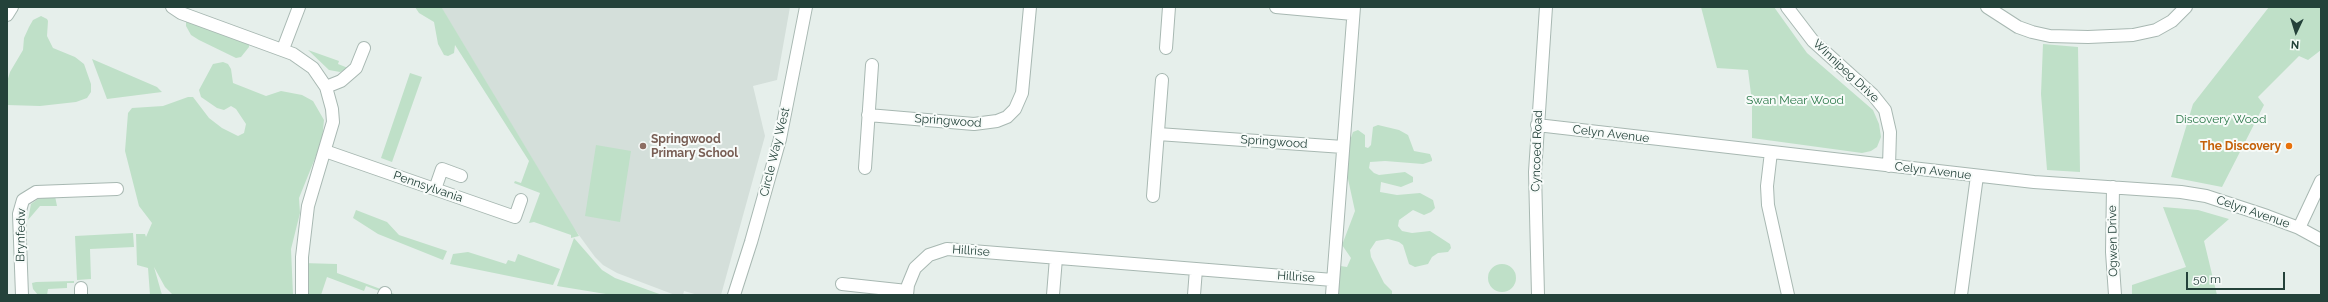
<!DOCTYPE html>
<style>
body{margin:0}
#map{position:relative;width:2328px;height:302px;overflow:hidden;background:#e6efeb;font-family:Raleway,sans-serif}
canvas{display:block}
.frame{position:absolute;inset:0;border:8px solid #24423a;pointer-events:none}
.north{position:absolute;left:2276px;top:12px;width:40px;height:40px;-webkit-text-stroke:3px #f7fbf9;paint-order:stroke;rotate:184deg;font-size:11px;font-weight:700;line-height:16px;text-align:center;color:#24423a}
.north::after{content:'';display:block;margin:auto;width:14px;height:18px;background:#24423a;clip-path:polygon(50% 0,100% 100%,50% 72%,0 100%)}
.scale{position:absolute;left:2186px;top:272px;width:99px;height:18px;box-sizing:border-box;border:2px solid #24423a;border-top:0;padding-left:5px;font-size:12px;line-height:14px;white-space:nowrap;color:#24423a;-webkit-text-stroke:3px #f7fbf9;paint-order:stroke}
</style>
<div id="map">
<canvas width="2328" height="302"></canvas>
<div class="frame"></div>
<div class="north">N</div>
<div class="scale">50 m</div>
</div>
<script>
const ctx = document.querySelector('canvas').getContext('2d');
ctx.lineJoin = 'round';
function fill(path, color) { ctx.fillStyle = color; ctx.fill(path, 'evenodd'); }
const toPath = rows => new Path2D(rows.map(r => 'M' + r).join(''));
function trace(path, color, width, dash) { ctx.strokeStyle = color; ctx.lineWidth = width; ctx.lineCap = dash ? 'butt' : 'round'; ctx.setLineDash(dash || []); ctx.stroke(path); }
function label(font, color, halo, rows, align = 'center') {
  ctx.font = font + ' Raleway,sans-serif'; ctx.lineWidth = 4; ctx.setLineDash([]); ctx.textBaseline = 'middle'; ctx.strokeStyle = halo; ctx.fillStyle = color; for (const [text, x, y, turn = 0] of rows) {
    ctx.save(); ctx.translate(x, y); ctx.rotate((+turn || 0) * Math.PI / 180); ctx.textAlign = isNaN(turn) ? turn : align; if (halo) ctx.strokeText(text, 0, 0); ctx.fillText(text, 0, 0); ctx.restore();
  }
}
const built = toPath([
 [441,7,790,7,777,80,753,86,765,136,721,295,698,295,684,291,683,295,675,295,617,273,603,265,595,257,573,227]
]);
const green = toPath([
 [415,7,449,7,442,8,579,236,571,238,571,235,534,222,529,223,540,193,514,183,515,181,521,183,529,161,455,45,454,53,448,56,444,55,438,44,434,22,419,13],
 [1701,7,1774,7,1807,53,1873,110,1879,124,1881,137,1877,147,1871,151,1862,153,1752,138,1752,102,1748,70,1717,68],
 [2269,7,2321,7,2321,50,2308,60,2299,56,2258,97,2264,105,2222,187,2171,177,2193,104],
 [41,16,47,19,48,21,47,36,53,48,75,57,84,64,91,84,91,92,87,98,76,102,40,106,7,105,7,82,10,72,23,50,24,38,29,27,33,20],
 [190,18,249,42,249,47,241,57,236,58,199,40,191,35,186,26,186,22],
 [2043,44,2078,47,2080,172,2047,170,2041,94],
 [308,50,339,61,338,64,348,68,340,72,329,70],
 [92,59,157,87,162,92,107,99],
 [223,62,228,64,231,69,233,83,266,96,281,91,302,95,313,101,324,120,322,141,299,198,300,213,291,249,293,295,173,295,165,287,154,267,162,295,150,295,148,268,137,265,136,234,145,234,146,237,152,223,139,206,125,151,128,113,132,108,163,106,188,97,193,97,209,118,222,128,238,136,244,133,246,124,236,109,231,106,224,110,217,108,201,97,199,90,213,64],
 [410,73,422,77,392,162,381,158],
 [1378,125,1399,130,1408,135,1414,151,1430,154,1432,159,1432,161,1423,164,1385,161,1370,162,1369,168,1374,173,1379,175,1405,172,1413,177,1413,182,1401,187,1381,182,1380,192,1397,195,1420,193,1433,200,1435,208,1431,212,1424,215,1413,210,1399,220,1398,226,1402,231,1412,233,1430,231,1450,244,1451,248,1448,252,1438,253,1432,257,1428,264,1415,267,1409,264,1403,245,1399,242,1388,239,1376,241,1370,250,1371,257,1384,283,1392,291,1392,295,1332,295,1334,265,1347,267,1351,258,1342,245,1355,211,1348,179,1348,146,1353,132,1358,130,1365,135,1365,147,1368,148,1371,145,1373,127],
 [596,145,631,151,620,222,585,216],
 [55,196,57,206,40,206,28,220,31,204,38,199],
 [2163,207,2198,210,2229,219,2204,241,2217,295,2132,295,2132,285,2186,267],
 [356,210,387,222,399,235,447,251,443,260,378,234,353,218],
 [133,233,134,247,90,249,91,279,77,280,75,236],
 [574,238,602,270,615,278,662,295,612,295,557,286],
 [468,252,506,264,508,260,515,262,518,254,560,269,553,285,450,264,453,254],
 [302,263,337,264,337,273,397,295,390,295,366,286,364,291,327,277,321,295,302,295],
 '1488 278a14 14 0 1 1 28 0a14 14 0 1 1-28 0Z',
 [74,281,74,283,67,283,67,288,48,289,47,295,38,295,33,289,32,283,36,282]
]);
const minor = toPath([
 [172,7,181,13,293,54,313,68,326,87,332,109,333,122,308,206,302,257,302,295],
 [1276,7,1353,14],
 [1787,7,1813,41,1873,95,1885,110,1890,132,1889,166],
 [1987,7,2018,27,2032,32,2050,36,2088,37,2133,35,2156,30,2172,21,2186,7],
 [7,15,12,7],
 [1166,48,1169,7],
 [283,49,299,7],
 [326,87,341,81,356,68,364,48],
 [868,115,974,124,997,121,1007,117,1015,109,1022,93,1030,7],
 [1537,125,2034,182,2181,192,2206,196,2267,216,2299,228,2321,240],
 [1158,134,1343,147],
 [325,151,515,217,521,200],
 [1771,152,1767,186,1768,205,1788,295],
 [865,168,872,65],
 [2113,187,2112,252,2115,295],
 [435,189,442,169,461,176],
 [1153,196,1162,80],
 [2299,228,2321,181],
 [842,284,907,291],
 [22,295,19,214,23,200,36,192,117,189],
 [81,295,81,288],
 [384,295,385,293],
 [734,295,751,242,780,139,806,7],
 [907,295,908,285,915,268,929,255,947,249,1333,280],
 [1053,295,1056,258],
 [1194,295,1196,269],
 [1332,295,1354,7],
 [1538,295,1535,172,1546,7],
 [1961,295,1977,176]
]);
const markers = [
 [643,146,4,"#8d6e63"],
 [2289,146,4,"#e8710a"]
];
const streetNames = [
 ["Winnipeg Drive",1846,71,43],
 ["Springwood",948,121,4],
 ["Celyn Avenue",1611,134,7],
 ["Springwood",1274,142,4],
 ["Cyncoed Road",1537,151,-88],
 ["Circle Way West",775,152,-76],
 ["Celyn Avenue",1933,171,7],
 ["Pennsylvania",428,187,19],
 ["Celyn Avenue",2253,212,19],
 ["Brynfedw",21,235,-89],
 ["Ogwen Drive",2113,241,-91],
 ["Hillrise",971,251,4],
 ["Hillrise",1296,277,4]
];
const parkNames = [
 ["Swan Mear Wood",1795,100],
 ["Discovery Wood",2221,119]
];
const educationNames = [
 ["Springwood",651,139],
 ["Primary School",651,153]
];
const foodNames = [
 ["The Discovery",2281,146]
];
fill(built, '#d4dfda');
fill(green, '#bfe0c8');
trace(minor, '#a8b8b2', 14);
trace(minor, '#fff', 12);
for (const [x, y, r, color] of markers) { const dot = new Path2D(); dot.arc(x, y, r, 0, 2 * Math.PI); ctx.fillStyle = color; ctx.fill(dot); trace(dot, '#f7fbf9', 1.5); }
label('12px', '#24423a', '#f7fbf9', streetNames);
label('12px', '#2d7a4b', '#f7fbf9', parkNames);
label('bold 12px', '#785e54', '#f7fbf9', educationNames, 'left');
label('bold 12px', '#c56008', '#f7fbf9', foodNames, 'right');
</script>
